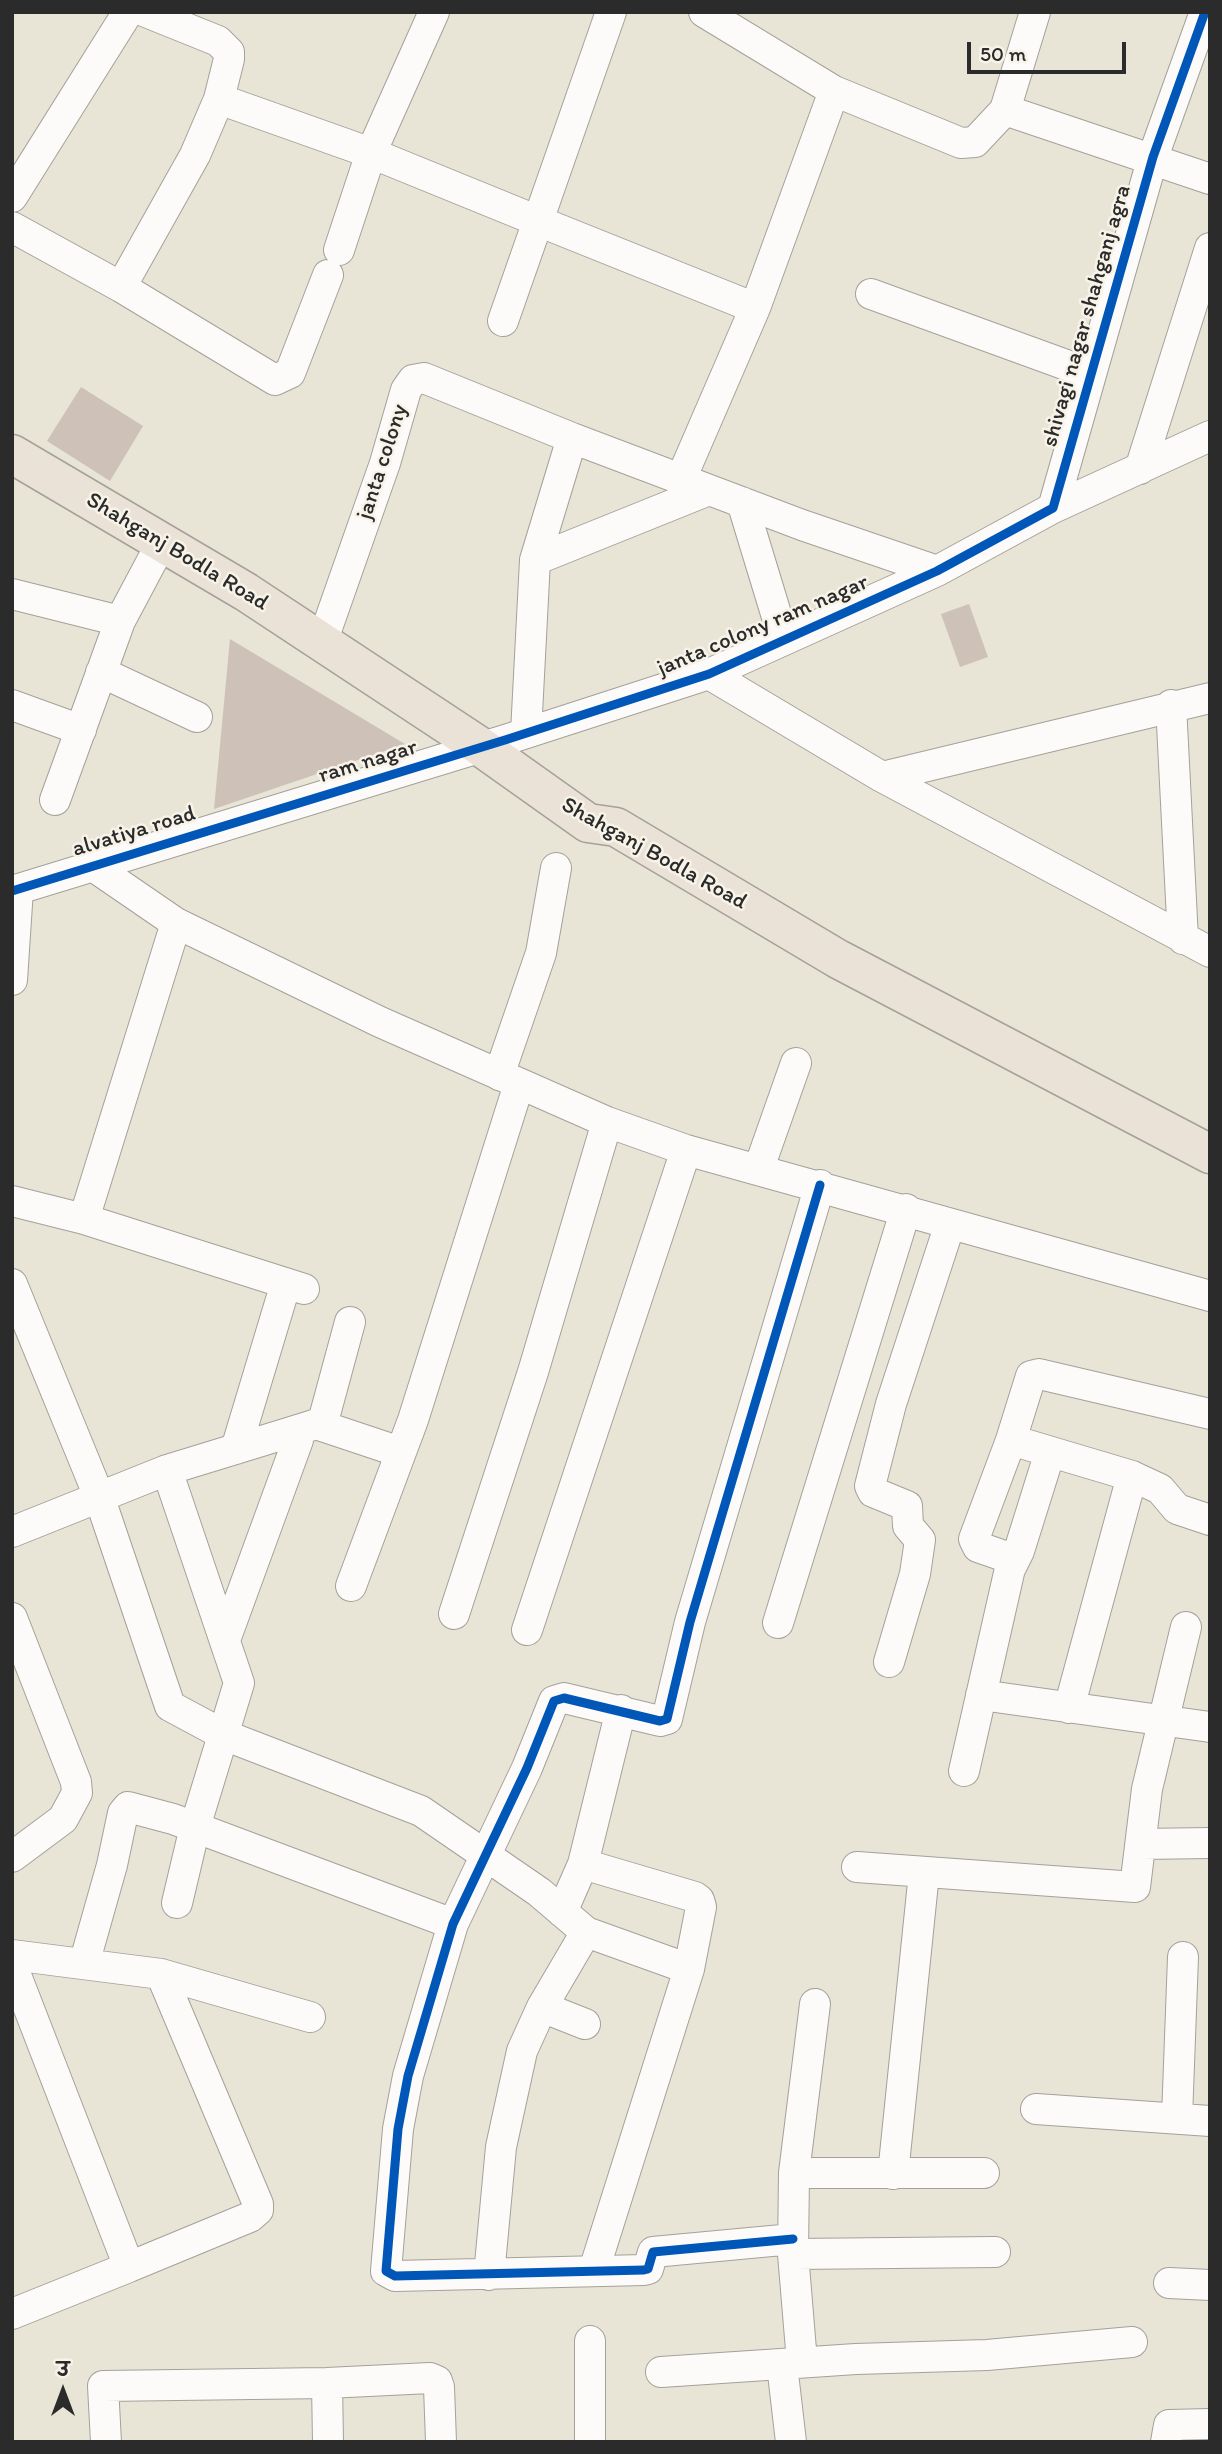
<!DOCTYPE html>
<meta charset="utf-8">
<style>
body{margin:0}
#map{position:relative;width:1222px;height:2454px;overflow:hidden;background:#e8e4d6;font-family:Itim,"Playpen Sans Deva",sans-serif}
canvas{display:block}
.frame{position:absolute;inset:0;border:14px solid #2b2b2b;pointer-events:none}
.north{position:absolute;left:28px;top:2356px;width:70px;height:70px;-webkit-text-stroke:5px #f7f3e8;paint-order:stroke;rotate:0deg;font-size:19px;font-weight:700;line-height:28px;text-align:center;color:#2b2b2b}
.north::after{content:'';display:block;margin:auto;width:24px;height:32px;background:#2b2b2b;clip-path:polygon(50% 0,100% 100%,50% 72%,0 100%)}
.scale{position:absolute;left:967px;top:42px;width:159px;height:32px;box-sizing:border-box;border:4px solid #2b2b2b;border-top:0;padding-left:9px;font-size:21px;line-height:24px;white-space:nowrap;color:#2b2b2b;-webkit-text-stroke:5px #f7f3e8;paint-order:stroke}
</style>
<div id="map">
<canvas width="1222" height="2454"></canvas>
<div class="frame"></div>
<div class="north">उ</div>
<div class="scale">50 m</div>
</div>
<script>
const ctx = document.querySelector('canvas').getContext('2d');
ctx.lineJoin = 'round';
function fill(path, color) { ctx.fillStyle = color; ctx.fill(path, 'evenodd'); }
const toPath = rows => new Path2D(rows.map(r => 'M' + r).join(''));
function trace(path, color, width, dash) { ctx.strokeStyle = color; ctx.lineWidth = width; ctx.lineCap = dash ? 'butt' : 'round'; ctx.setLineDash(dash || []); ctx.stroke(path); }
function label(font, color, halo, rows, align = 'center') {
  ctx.font = font + ' Itim,sans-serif'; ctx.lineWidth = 5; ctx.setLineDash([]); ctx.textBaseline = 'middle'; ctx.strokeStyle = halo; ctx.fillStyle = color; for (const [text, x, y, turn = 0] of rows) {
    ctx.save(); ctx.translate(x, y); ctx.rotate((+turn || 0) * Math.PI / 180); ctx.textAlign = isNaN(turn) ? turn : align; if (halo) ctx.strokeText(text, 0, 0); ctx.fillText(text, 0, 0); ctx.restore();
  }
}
const building = toPath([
 [81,387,143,426,110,481,47,441],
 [969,604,988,657,960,667,941,614],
 [230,639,405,744,214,809]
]);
const minor = toPath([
 [611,12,538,221,755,308,834,91,704,12],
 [834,91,961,143,975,142,1005,110,1210,179],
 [219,99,371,153,538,221,503,321],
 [1005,110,1035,12],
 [12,197,128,12],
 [12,227,121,287,195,155,219,99,229,59,229,52,218,41,146,12],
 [339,250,371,153,434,12],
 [121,287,275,380,290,373,328,275],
 [871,294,1091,374],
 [1140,469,1210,248],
 [681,479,755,308],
 [742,502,784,640],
 [1053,508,1210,436],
 [535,560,709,490],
 [12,594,120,621],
 [327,628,385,463,406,390,413,380,424,378,572,438],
 [101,672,197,717],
 [709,674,882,777,1210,952],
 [12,705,81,730],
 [1171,705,1183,939],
 [526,733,535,560,572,438,802,525,937,571],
 [882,777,1210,698],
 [55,800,120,621,162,542],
 [90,864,176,923,380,1022,607,1122,686,1150,1210,1296],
 [12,891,505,740,709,674,937,571,1053,508,1153,157,1205,12],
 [12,980,18,889],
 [499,1075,541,953,556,868],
 [759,1168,796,1063],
 [12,1201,84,1219,304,1289],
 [84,1219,176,923],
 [12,1284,100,1499,170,1706,224,1735,421,1811,539,1892,586,1932,689,1969],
 [316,1424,400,1452],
 [291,1432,320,1423,324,1418,350,1322],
 [1011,1440,1132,1476,1160,1489,1177,1509,1210,1520],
 [236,1449,286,1283],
 [167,1470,239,1683,195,1827,177,1903],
 [12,1532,167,1470,291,1432,297,1435,298,1440,225,1640],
 [1010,1569,1019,1551,1050,1452],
 [351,1586,413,1420,519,1084],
 [454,1614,533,1372,607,1122],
 [12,1618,76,1782,77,1793,63,1819,12,1857],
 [778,1623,906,1209],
 [527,1630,686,1150],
 [889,1662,915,1574,920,1540,908,1526,907,1506,873,1492,870,1486,891,1404,950,1224],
 [981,1695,1210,1727],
 [1069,1708,1132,1476],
 [964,1771,1011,1564,1007,1557,978,1547,974,1539,1011,1440,1031,1376,1039,1374,1210,1414],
 [1141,1844,1210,1843],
 [583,1864,695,1897,699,1900,701,1907,689,1969,594,2270],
 [857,1867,1135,1887,1147,1789,1186,1627],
 [562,1912,583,1864,621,1710],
 [12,1955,161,1974,310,2017],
 [84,1964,112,1865,123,1813,128,1807,173,1819,453,1924],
 [12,1965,129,2267,12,2314],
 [542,2007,585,2024],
 [1036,2109,1210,2121],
 [1177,2118,1183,1957],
 [794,2173,984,2173],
 [893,2174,924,1873],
 [793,2239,653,2252,648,2269,644,2270,395,2276,386,2271,398,2129,408,2076,453,1924,527,1768,554,1701,564,1698,660,1721,667,1719,690,1622,820,1185],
 [793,2254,995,2252],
 [129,2267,250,2217,258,2210,258,2204,161,1974],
 [489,2275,501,2147,522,2051,542,2007,586,1932],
 [1169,2283,1210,2285],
 [590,2341,590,2442],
 [802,2362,793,2254,794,2173,815,2004],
 [782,2365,791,2442],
 [661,2372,856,2359,987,2355,1132,2342],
 [327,2383,328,2442],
 [106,2442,103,2386,327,2383,430,2378,437,2381,439,2387,441,2442],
 [1166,2442,1169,2425,1210,2424]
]);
const major = toPath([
 [12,454,246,592,481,747,588,823,616,827,838,959,1210,1154]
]);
const cycleway = toPath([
 [12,891,505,740,709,674,937,571,1053,508,1153,157,1205,12],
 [793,2239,653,2252,648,2269,644,2270,395,2276,386,2271,398,2129,408,2076,453,1924,527,1768,554,1701,564,1698,660,1721,667,1719,690,1622,820,1185]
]);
const streetNames = [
 ["shivagi nagar shahganj agra",1087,316,-74],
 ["janta colony",383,462,-72],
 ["Shahganj Bodla Road",177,552,31],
 ["janta colony ram nagar",763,626,-23],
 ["ram nagar",368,762,-17],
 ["alvatiya road",134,832,-17],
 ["Shahganj Bodla Road",654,854,29]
];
fill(building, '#cec1b8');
trace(minor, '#a4a19a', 32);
trace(major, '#a4a19a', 41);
trace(minor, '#fcfbf9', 30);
trace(major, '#ebe2d7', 38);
trace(cycleway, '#0057b8', 9);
label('23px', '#2b2b2b', '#f7f3e8', streetNames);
</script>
